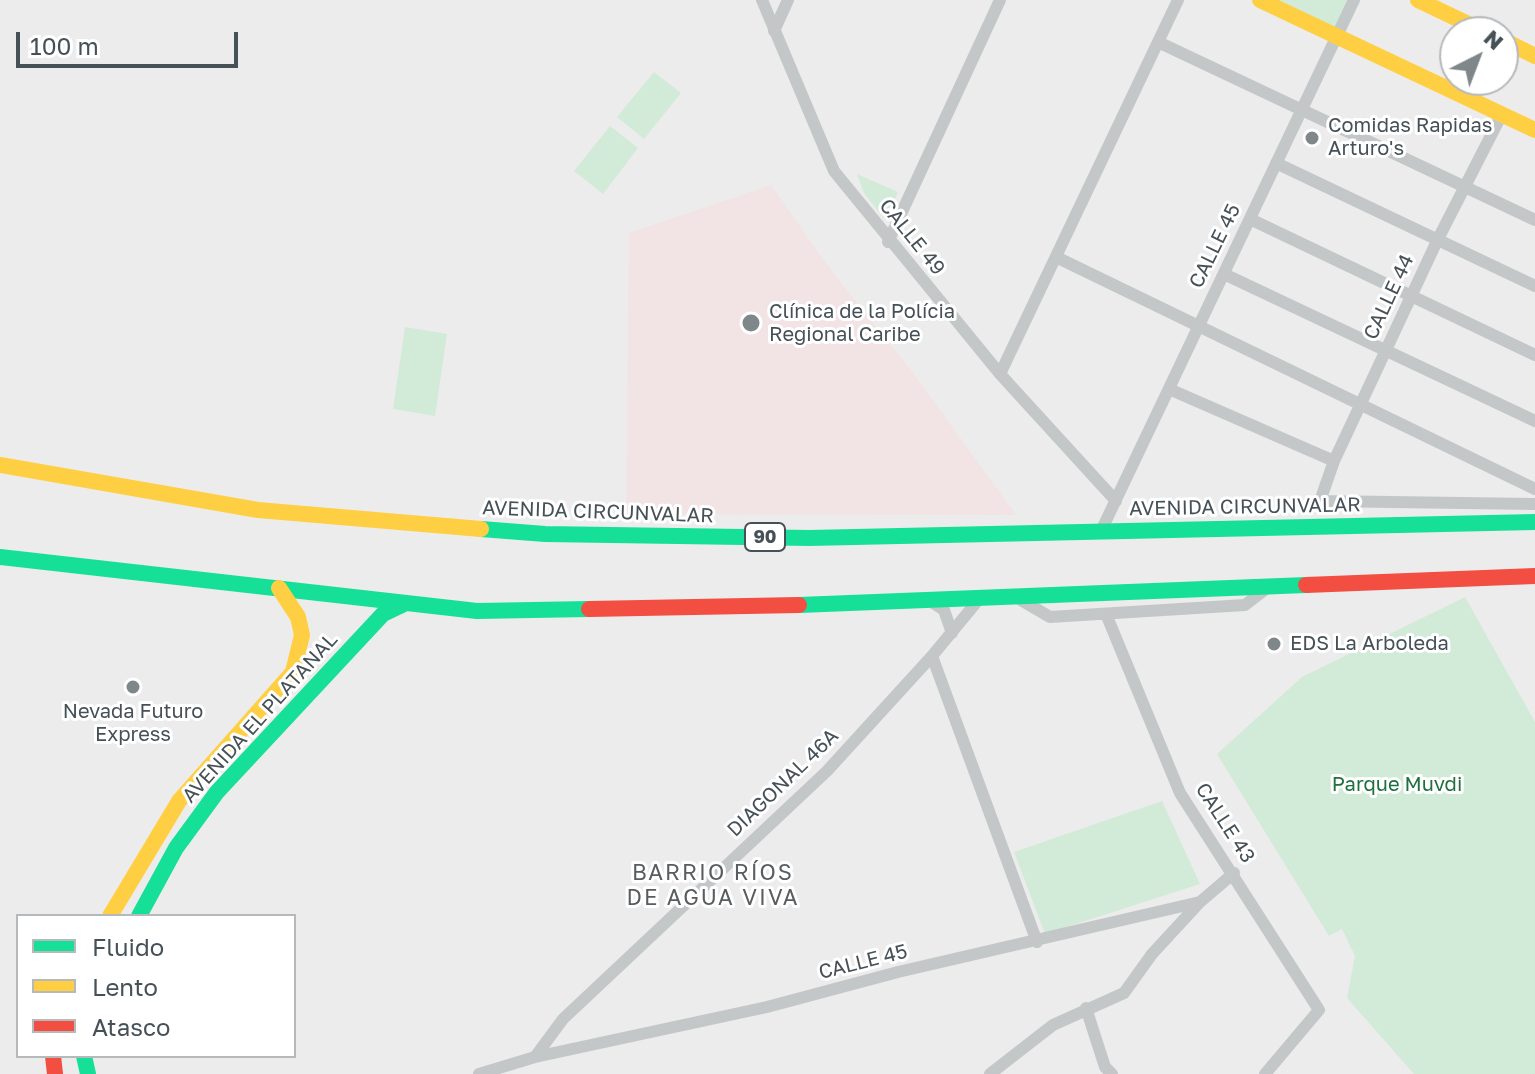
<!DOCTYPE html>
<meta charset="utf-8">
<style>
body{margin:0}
#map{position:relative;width:1535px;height:1074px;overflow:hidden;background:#edecec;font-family:"Golos Text",sans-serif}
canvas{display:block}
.legend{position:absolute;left:16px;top:914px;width:280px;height:144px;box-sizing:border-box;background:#fff;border:2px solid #b5b9bc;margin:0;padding:10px 14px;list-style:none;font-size:24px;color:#465157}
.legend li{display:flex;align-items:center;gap:16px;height:40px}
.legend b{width:40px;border:2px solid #b5b9bc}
.north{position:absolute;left:1439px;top:16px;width:80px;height:80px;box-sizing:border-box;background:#fff;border:2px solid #b5b9bc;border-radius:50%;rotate:42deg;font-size:22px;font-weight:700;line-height:32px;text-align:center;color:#465157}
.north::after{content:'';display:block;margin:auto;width:28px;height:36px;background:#80878b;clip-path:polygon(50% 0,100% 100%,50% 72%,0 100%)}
.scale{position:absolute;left:16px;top:32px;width:222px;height:36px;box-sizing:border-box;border:4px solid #465157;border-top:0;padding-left:10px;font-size:24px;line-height:28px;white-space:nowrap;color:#465157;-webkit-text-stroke:6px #fff;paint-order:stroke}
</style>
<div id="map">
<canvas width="1535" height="1074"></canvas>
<ul class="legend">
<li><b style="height:10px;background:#16e098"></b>Fluido</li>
<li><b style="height:10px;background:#ffcf43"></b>Lento</li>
<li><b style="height:10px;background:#f24e42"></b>Atasco</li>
</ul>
<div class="north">N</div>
<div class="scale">100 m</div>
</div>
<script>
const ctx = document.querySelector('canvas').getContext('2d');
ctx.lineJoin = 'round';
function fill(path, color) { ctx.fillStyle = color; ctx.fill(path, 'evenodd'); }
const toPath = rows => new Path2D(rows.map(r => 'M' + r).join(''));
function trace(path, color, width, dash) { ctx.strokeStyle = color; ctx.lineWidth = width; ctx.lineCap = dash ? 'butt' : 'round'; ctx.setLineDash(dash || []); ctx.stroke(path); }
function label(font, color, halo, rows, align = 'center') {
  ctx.font = font + ' "Golos Text",sans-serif'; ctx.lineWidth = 6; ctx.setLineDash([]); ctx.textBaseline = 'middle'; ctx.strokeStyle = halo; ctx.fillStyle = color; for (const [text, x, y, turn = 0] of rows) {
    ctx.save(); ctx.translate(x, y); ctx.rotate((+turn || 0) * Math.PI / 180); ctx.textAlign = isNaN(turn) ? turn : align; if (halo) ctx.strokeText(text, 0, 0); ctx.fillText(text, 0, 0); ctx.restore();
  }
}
const medical = toPath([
 [771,185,833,273,914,374,1016,515,626,514,629,233]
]);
const green = toPath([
 [1262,0,1354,0,1337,35],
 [654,72,681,93,644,139,617,117],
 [610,126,638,148,603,194,574,171],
 [857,174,898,192,886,221,864,193],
 [405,327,447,334,435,416,393,409],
 [1465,597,1535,722,1535,1074,1414,1074,1347,998,1355,956,1342,929,1329,936,1217,754,1302,677],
 [1162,801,1200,884,1045,934,1014,852]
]);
const street = toPath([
 [762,0,834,171,1000,374,1116,501],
 [774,31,788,0],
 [1158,42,1535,220],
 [1502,114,1437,241,1334,461,1320,501,1534,504],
 [1276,163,1535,286],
 [1250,219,1535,355],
 [888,242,1000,0],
 [1056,257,1535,489],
 [1224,274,1535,421],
 [1000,374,1178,0],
 [1169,389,1334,461],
 [1102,529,1354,0],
 [1021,600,1050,617,1245,605,1267,588],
 [930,601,944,610,952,633],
 [1106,614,1180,793,1319,1010,1265,1074],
 [932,656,1037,942],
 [1086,1008,1105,1067,1112,1074],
 [535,1057,563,1019,827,771,932,656,980,598],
 [479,1074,535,1057,767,1007,898,972,1200,902],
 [990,1074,1053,1025,1124,993,1152,954,1200,902,1234,873]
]);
const fast = toPath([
 [481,529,545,534,809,538,1535,522],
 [0,557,477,611,589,609],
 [799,605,1306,585],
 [139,916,176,848,217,792,383,614,404,604],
 [84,1056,88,1074]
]);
const slow = toPath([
 [1260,0,1535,130],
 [1418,0,1485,32],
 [1503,40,1535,56],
 [0,465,258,510,481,529],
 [110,916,179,801,293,672,302,635,298,617,279,588]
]);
const jam = toPath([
 [1306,585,1535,576],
 [589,609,799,605],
 [53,1056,55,1074]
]);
const markers = [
 [1312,138,8,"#80878b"],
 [751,323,10,"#80878b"],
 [1274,644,8,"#80878b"],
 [133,687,8,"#80878b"]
];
const shields = [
 [765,537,40]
];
const shieldNames = [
 ["90",765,537]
];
const poiNames = [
 ["Comidas Rapidas",1328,126],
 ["Arturo's",1328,149],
 ["Clínica de la Polícia",769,312],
 ["Regional Caribe",769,335],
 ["EDS La Arboleda",1290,644],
 ["Nevada Futuro",133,712,"center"],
 ["Express",133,735,"center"]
];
const streetNames = [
 ["CALLE 49",912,237,51],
 ["CALLE 45",1215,246,-64],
 ["CALLE 44",1389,297,-65],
 ["AVENIDA CIRCUNVALAR",1245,507,-1],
 ["AVENIDA CIRCUNVALAR",598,512,2],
 ["AVENIDA EL PLATANAL",260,718,-48],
 ["DIAGONAL 46A",783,783,-44],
 ["CALLE 43",1225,823,57],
 ["CALLE 45",863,962,-14]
];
const parkNames = [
 ["Parque Muvdi",1397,785]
];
const neighbourhoodNames = [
 ["BARRIO RÍOS",713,873],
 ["DE AGUA VIVA",713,898]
];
fill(medical, '#f2e3e4');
fill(green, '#d2ead8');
trace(street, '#c4c7c8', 12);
trace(fast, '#16e098', 16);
trace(slow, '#ffcf43', 16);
trace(jam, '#f24e42', 16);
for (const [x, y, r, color] of markers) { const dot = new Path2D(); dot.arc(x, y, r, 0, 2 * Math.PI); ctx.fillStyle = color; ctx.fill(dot); trace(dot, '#fff', 3); }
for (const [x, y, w] of shields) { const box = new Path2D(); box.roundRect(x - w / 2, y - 14, w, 28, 6); ctx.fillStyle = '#fff'; ctx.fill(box); trace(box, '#465157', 2); }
label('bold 18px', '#465157', null, shieldNames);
label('20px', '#465157', '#fff', poiNames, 'left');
label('20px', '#465157', '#fff', streetNames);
label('20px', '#1e703c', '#fff', parkNames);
ctx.letterSpacing = '2px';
label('22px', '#595d60', '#fff', neighbourhoodNames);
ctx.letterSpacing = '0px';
</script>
